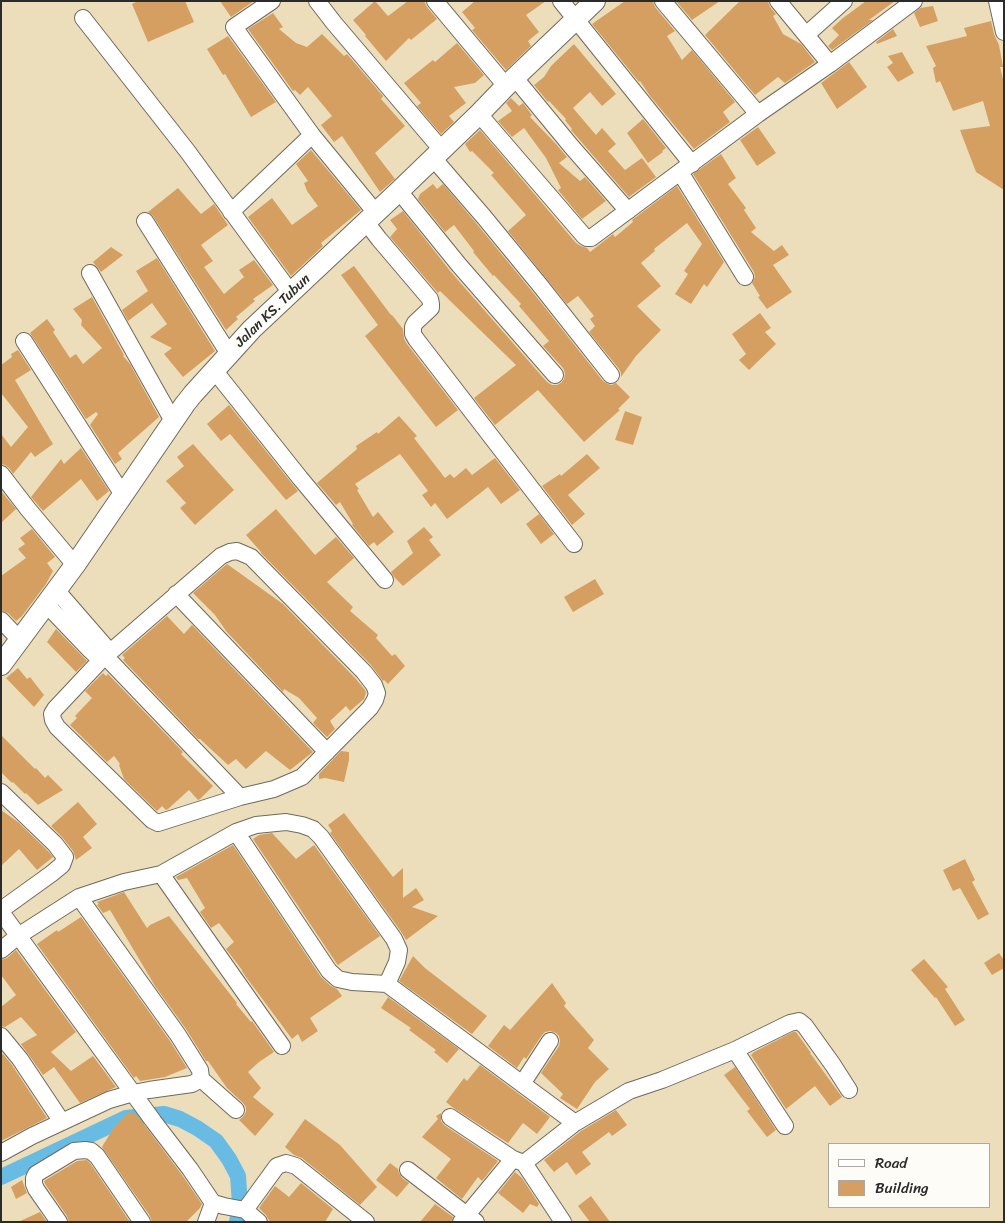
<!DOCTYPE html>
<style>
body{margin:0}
#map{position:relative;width:1005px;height:1223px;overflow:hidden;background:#eddebb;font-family:Sriracha,sans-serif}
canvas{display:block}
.frame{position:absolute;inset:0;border:2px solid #2b2b2b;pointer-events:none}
.legend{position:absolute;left:828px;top:1143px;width:162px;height:65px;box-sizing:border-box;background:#fdfcf7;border:1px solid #a9a8a5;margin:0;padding:6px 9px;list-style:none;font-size:15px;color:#2b2b2b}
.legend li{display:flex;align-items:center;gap:10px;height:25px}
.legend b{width:25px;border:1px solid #a9a8a5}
</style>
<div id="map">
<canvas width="1005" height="1223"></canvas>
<div class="frame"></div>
<ul class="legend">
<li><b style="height:6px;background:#fff"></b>Road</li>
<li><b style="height:14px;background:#d59f62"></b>Building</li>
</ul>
</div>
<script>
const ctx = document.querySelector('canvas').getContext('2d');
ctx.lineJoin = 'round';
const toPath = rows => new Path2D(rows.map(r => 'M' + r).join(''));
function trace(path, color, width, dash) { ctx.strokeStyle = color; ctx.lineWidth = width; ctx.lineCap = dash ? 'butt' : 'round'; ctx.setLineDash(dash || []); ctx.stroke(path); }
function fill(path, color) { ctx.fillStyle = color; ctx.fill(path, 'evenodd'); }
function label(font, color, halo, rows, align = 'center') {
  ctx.font = font + ' Sriracha,sans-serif'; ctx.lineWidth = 5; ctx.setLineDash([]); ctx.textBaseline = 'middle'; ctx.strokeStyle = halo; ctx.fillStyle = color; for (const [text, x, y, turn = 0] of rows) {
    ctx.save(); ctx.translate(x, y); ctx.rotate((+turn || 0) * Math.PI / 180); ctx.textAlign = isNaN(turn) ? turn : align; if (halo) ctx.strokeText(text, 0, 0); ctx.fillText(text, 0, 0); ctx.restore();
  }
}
const canal = toPath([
 [1,1177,126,1118,164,1114,180,1119,197,1128,216,1141,229,1159,238,1176,240,1204,237,1222]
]);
const building = toPath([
 [138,1,185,1,194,22,148,42,132,4],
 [220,1,254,1,231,17],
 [375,1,388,16,408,1,424,1,427,7,437,19,411,40,409,38,386,61,365,36,366,35,353,20],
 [475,1,546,1,526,15,539,32,528,41,531,46,506,70,472,30,475,28,462,12],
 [625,1,653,1,655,7,675,31,667,36,682,60,692,50,735,102,723,112,730,122,694,149,650,96,640,81,639,82,592,24],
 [676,1,720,1,692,20],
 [740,1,768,1,770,7,776,14,773,16,783,34,801,44,815,62,785,83,778,77,755,95,705,35],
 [866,1,895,1,869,20,873,20,832,50,828,46,839,35,832,28,843,18],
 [933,6,938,21,920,27,914,13,920,8],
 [273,13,283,27,279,29,296,43,307,47,322,34,344,56,347,54,383,96,381,99,405,126,375,153,395,179,380,192,342,136,334,142,321,125,332,116,308,87,300,95,295,90,293,91,248,29],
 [991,21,994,34,999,45,1003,67,1000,67,1004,83,1004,190,976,172,960,130,990,126,983,101,953,111,940,81,936,83,933,68,936,66,926,46,967,36,964,28],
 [893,29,897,36,877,44,876,42],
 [228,36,276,102,251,117,225,74,223,75,207,49],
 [457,43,484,75,475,83,454,87,466,103,449,116,454,122,441,134,417,106,421,103,404,83,433,60,435,62],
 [574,44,616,94,602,106,590,92,573,108,596,135,602,128,616,144,608,151,625,170,642,158,656,177,629,197,571,130,572,129,565,120,566,119,549,101,548,102,534,85,544,77,551,66],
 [902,52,914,73,898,82,887,67,893,63,888,56],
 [849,62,867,87,837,109,821,83],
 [511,98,519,106,523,103,532,115,530,117,556,144,567,157,559,163,580,181,585,177,606,201,582,219,558,190,561,188,546,158,524,128,512,137,498,121,512,111,506,103],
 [643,119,666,148,662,151,663,152,648,163,627,133],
 [758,127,776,153,757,166,740,140],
 [480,130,576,243,581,246,587,248,590,252,613,234,615,237,633,222,632,220,677,186,724,262,707,287,704,284,691,304,675,294,688,274,684,271,702,244,687,223,654,249,655,251,641,263,661,286,637,306,661,330,636,356,621,377,621,373,619,369,589,332,595,326,590,319,594,316,578,296,567,304,508,231,526,215,491,175,494,173,472,151,470,152,465,144],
 [311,150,361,210,321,243,323,246,291,276,248,217,272,198,292,225,318,206,307,191,304,183,308,181,296,164],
 [721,154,736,178,728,184,746,208,744,210,756,228,751,232,774,251,782,245,789,255,773,265,792,292,767,309,758,297,760,296,752,283,755,277,754,272,693,174],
 [433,184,437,189,443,184,476,223,531,290,603,381,608,384,612,385,616,383,630,397,618,409,620,410,584,442,538,390,495,425,474,398,516,365,440,291,438,293,390,237,397,229,390,220,403,211,451,272,547,382,552,385,557,385,561,383,564,379,565,373,563,368,543,346,549,341,519,306,521,304,494,275,493,276,473,252,474,251,454,225,445,232,418,199,420,194],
 [178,188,201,214,214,204,228,225,201,245,213,261,204,267,224,294,244,277,239,270,254,260,273,285,253,299,255,301,236,317,238,319,226,330,153,216,148,212],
 [111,247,123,255,101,272,93,262],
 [157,258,215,351,183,377,164,354,172,348,150,337,167,324,152,303,128,321,122,310,148,291,136,271],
 [354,266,391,315,392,315,403,329,404,339,407,344,458,410,436,427,365,336,378,325,341,275],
 [92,297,124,355,123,356,130,364,159,417,118,453,122,459,115,464,90,425,98,414,96,412,86,419,30,333,47,319,55,330,53,332,70,358,76,354,83,364,102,348,81,325,82,320,73,309],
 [760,313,771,328,765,332,776,344,749,370,739,360,746,354,732,334],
 [18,350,31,370,15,380,53,444,35,457,31,452,13,474,9,468,5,465,1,464,1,434,11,447,28,427,1,393,1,365,12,357,11,354],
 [229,405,298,491,286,500,230,434,221,441,207,424],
 [625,411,642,417,633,445,615,440],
 [399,416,417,436,414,438,445,478,450,474,454,478,466,468,472,475,495,458,520,490,501,504,488,487,447,519,435,503,431,507,422,495,428,491,400,454,355,484,359,489,357,490,373,517,378,512,394,532,377,546,374,542,369,546,352,525,353,524,340,502,336,505,317,483,357,449,356,446,377,432,378,434],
 [193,444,234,490,195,525,180,508,186,503,166,481,184,466,177,457],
 [81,448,109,491,97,501,81,479,43,511,31,497,61,459,64,464],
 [587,454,600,468,568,495,585,514,572,525,542,486,560,474,561,476],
 [1,491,16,509,1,523],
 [276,509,315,555,336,537,354,558,327,582,353,607,350,611,378,635,376,638,392,656,395,654,405,666,388,684,384,680,383,681,371,665,261,553,261,552,246,535],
 [539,514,554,534,541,544,526,524],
 [424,527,433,537,429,540,441,555,403,586,395,578,391,572,413,553,407,541],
 [32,529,55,557,47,563,53,571,46,584,22,616,16,621,8,613,1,610,1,576,26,558,18,549,25,544,20,538],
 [227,564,283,604,356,679,365,690,366,693,364,699,350,711,346,706,330,721,335,729,327,737,313,723,317,718,299,698,284,689,283,692,226,631,215,615,193,593],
 [595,579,604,594,573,612,564,597],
 [167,616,184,634,192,625,313,752,290,770,266,751,246,769,236,759,228,765,200,739,198,739,123,660,125,658,122,655],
 [56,629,87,661,76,672,47,642],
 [18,668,27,679,30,677,44,695,34,707,6,678],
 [103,673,106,676,108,674,183,752,181,754,213,786,200,799,198,800,189,790,168,809,166,810,162,806,157,811,124,779,119,765,120,764,114,756,107,762,70,725,77,718,75,716,92,698,85,691],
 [1,735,35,769,36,768,45,778,48,775,63,790,38,805,26,793,25,794,13,782,12,783,1,772],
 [341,751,349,752,349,760,344,782,325,778,319,779,319,774],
 [78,802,97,824,83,837,92,848,76,860,73,851,62,837,51,826],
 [1,810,18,822,48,851,53,857,37,870,19,849,1,866],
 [344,813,393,877,403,868,403,898,416,888,424,900,412,907,438,916,406,940,402,933,330,833,332,831,328,825],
 [272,833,296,859,314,845,380,936,338,965,337,964,253,839,259,835],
 [233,845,321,977,331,986,337,989,342,996,310,1018,318,1031,302,1042,298,1034,292,1039,246,977,242,971,242,970,226,949,234,942,219,923,211,928,200,912,205,908,187,878,178,880,176,877],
 [965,859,975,880,972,882,989,914,978,920,960,888,953,891,943,870],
 [124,892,147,928,150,925,169,916,237,1003,236,1004,251,1022,252,1021,274,1052,259,1062,248,1072,261,1088,253,1097,274,1114,255,1136,239,1120,243,1117,246,1112,246,1107,243,1103,227,1088,208,1061,206,1061,186,1029,155,986,110,910,103,913,97,905,99,904,97,902],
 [81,917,170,1041,187,1068,165,1077,140,1081,136,1076,134,1078,37,944,57,930,58,932],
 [16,950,76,1032,51,1052,71,1071,93,1056,116,1087,80,1103,54,1067,43,1075,21,1044,37,1035,21,1017,5,1027,1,1026,1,1007,16,995,1,975,1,960,7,958],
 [999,953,1004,960,1004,968,992,975,984,963],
 [413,956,425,968,487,1016,472,1034,399,981],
 [924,959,948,987,945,989,965,1020,955,1026,936,997,935,998,911,970],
 [552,983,566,1003,564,1006,594,1040,588,1048,609,1069,595,1082,577,1109,560,1098,563,1094,541,1073,559,1046,560,1041,559,1036,556,1033,550,1031,545,1032,542,1035,526,1059,524,1057,517,1068,488,1046,504,1025,510,1030],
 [388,997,459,1049,447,1063,434,1052,436,1050,409,1030,411,1028,381,1008],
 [793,1032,796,1032,811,1053,810,1053,842,1097,830,1106,815,1086,786,1109,751,1055,754,1052],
 [3,1054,12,1065,47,1118,1,1141,1,1055],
 [480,1065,550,1117,537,1134,523,1123,508,1143,452,1107,446,1102,464,1078,467,1081],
 [735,1067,776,1130,767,1137,747,1111,750,1109,724,1075],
 [616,1110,627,1125,612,1136,609,1132,582,1152,591,1164,576,1175,567,1162,554,1172,544,1160,581,1131],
 [129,1112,137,1115,182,1175,202,1204,200,1208,186,1222,152,1222,150,1216,102,1147,114,1127],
 [441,1113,441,1121,444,1125,498,1161,482,1181,478,1177,462,1199,436,1178,451,1159,422,1137,438,1119,436,1116],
 [305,1119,340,1145,377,1187,360,1205,302,1158,294,1155,285,1147],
 [87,1160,90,1163,130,1222,69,1222,67,1216,45,1184,44,1181,77,1161],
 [390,1163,398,1169,399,1173,402,1178,409,1183,397,1197,376,1180],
 [515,1172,522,1178,539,1204,537,1207,530,1204,523,1213,498,1193],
 [22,1180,27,1193,16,1199,11,1187],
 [301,1183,333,1209,325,1222,270,1222,266,1215,259,1208,275,1186,289,1197],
 [591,1196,610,1222,590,1222,578,1206],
 [435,1204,453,1217,451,1222,420,1222],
 [40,1212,47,1222,18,1222]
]);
const minor = toPath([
 [272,1,234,27,312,135,376,213],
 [317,1,334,23,442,150],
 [435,1,506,86],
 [561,1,692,164],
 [778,1,830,64],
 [997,1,1004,32],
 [83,18,188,152,291,293],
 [806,35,844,1],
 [515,78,571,146,628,211],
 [479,114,584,236,587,238,591,238,758,114,663,1],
 [758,114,830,64,914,1],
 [433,158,484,217,539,284,611,375],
 [680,172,745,277],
 [399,191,459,265,555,375],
 [231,212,312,135],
 [145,221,229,354],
 [366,222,379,239,430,299,431,304,431,308,415,323,413,327,413,334,416,339,574,544],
 [90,273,173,421],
 [24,341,123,495],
 [214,370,300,478,385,580],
 [1,474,28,509,75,565],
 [237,551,251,557,364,672,374,685,377,693,375,700,370,708,302,777,274,789,240,797,158,823,152,820,57,727,53,720,52,714,55,709,101,660,221,556,230,552,237,551],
 [57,591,110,652],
 [176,594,327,752],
 [46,604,89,649,101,660],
 [1,620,20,640],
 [106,657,240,797],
 [1,792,55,844,65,857,62,865,51,874,1,910],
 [236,832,329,971,338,979,352,982,387,984,575,1123],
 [161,874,282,1046],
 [79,897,178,1035,200,1070,201,1079,236,1110],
 [1,912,154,1122,190,1169,213,1203,224,1206,245,1210,259,1222],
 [1,950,18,936,79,897,124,882,161,874,236,832,256,825,286,822,302,825,313,829,321,837,394,939,399,950,397,962,387,984],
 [1,1036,20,1059,62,1122],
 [735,1050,785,1126],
 [522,1084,550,1041],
 [450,1117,513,1159],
 [1,1153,32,1136,109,1100,133,1093,149,1090,192,1084,201,1079],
 [524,1163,563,1222],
 [408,1170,476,1222],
 [245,1210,277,1166,286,1163,296,1166,366,1222],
 [59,1222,36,1189,34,1184,34,1178,36,1174,74,1151,85,1150,91,1151,97,1156,142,1222],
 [206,1222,213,1203],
 [461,1222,513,1159,524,1163,575,1123,629,1091,662,1080,735,1050,790,1023,799,1021,805,1026,833,1065,849,1090]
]);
const tertiary = toPath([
 [1,665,75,565,185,404,193,394,252,329,399,191,479,114,506,86,595,1]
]);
const streetNames = [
 ["Jalan KS. Tubun",273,311,-44]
];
trace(canal, '#68bce4', 16);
fill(building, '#d59f62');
trace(minor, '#6f6a5d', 18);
trace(tertiary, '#6f6a5d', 22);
trace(minor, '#fff', 16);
trace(tertiary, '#fff', 20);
label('14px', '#2b2b2b', '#fdfcf7', streetNames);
</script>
